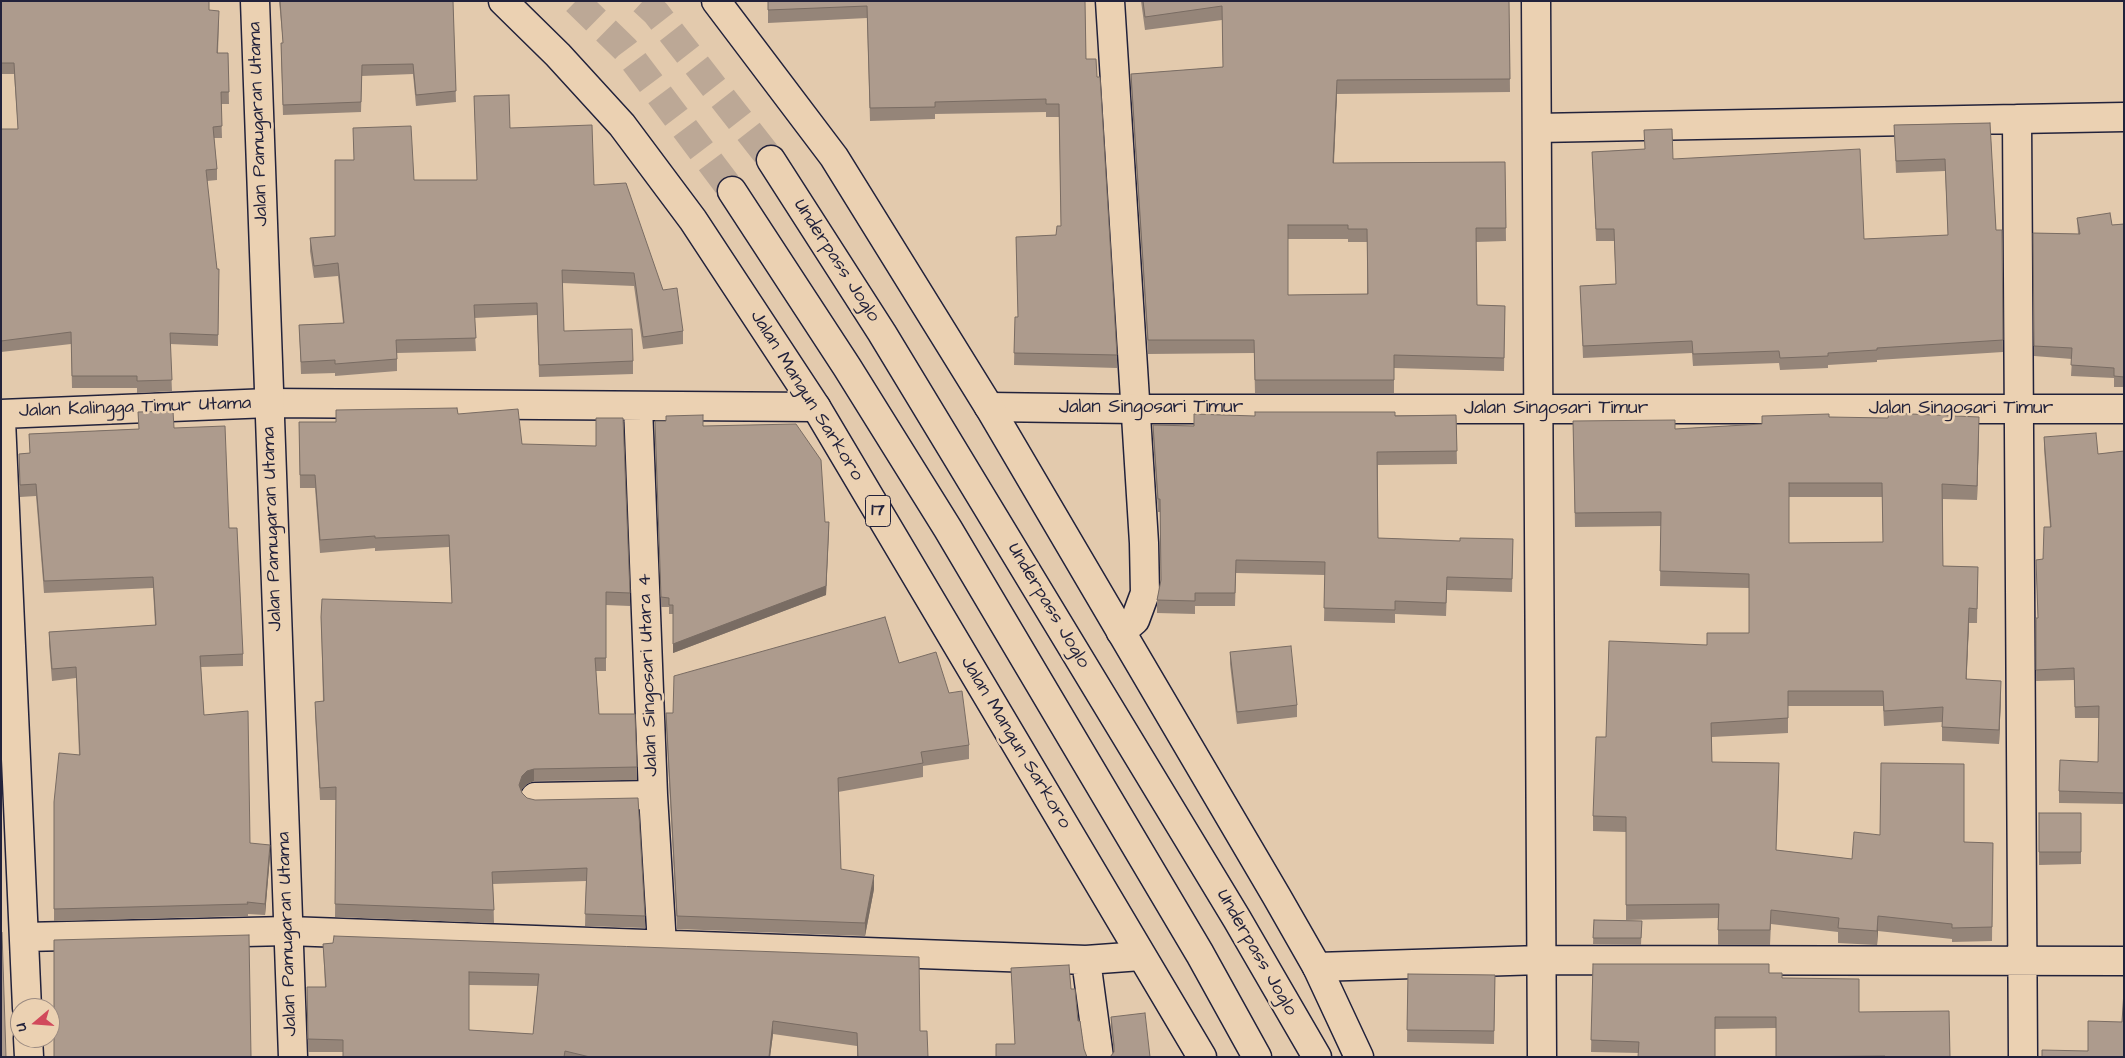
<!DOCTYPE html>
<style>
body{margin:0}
#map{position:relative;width:2125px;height:1058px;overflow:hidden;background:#e3caad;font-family:"Architects Daughter",sans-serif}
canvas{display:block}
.frame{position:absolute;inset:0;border:2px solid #22223b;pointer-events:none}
.north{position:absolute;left:10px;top:998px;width:50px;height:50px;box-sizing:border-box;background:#ebd1b2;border:1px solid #9b8b82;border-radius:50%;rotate:252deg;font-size:14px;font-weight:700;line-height:20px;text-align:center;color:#22223b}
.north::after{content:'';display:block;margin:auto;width:18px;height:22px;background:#d1495b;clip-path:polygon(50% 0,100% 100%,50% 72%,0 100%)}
</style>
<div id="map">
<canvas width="2125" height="1058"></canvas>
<div class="frame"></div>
<div class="north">U</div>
</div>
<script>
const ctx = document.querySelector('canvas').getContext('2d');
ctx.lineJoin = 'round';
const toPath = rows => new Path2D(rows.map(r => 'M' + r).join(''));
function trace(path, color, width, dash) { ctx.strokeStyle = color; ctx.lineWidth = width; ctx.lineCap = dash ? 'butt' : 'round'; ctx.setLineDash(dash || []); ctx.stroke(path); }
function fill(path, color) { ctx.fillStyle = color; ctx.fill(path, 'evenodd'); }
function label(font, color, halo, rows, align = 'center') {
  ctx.font = font + ' "Architects Daughter",sans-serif'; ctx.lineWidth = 5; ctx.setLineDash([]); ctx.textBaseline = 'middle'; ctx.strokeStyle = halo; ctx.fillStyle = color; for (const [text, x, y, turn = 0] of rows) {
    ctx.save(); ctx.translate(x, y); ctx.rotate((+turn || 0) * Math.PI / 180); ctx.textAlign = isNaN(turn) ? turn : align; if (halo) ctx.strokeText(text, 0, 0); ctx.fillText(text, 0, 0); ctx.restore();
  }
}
const trunkTunnel = toPath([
 [576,1,625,49,732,191],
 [643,1,656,13,771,160]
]);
const minor = toPath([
 [1110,1,1144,543,1145,593,1135,620,1121,632],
 [1536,1,1542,1057],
 [2017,119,2023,1057],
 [1537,128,2124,117],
 [638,406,653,795,662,945],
 [1,414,269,403,816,407],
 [1,420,27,1008],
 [535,797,653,795],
 [24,937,288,931,1086,960,1141,956],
 [1086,960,1099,1057],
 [1317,967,1541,960,2124,961],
 [28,1038,29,1057]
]);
const tertiary = toPath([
 [255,1,293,1057],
 [1136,409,2124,409]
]);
const secondary = toPath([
 [989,407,1136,409]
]);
const trunk = toPath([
 [503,1,558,55,622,125,693,220,816,407,1202,1057],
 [716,1,834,157,989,407,1277,897,1317,967,1359,1057],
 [771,160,882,333,1237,919,1317,1057],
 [732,191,847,367,948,529,1200,954,1257,1057]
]);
const wall = toPath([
 [1,1,209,10,219,22,218,53,228,53,229,104,221,104,222,138,214,138,217,169,217,180,207,181,217,269,219,269,218,346,170,344,172,391,137,393,137,388,72,388,71,344,1,352,1,129,18,129,14,74,1,74],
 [279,1,453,1,456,102,416,106,413,74,362,76,361,112,283,115,281,54,281,43,283,43],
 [768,1,1085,1,1086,59,1097,77,1117,355,1117,368,1014,365,1015,317,1018,317,1016,237,1056,235,1061,226,1059,117,1046,117,1046,112,935,114,935,119,870,121,867,18,768,23],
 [1141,1,1509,1,1510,92,1337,94,1334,163,1505,162,1506,241,1476,242,1477,305,1505,306,1504,371,1394,368,1394,393,1255,393,1254,353,1148,354,1131,87,1131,74,1223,67,1222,20,1145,30],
 [1288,239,1348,239,1348,242,1367,242,1367,294,1288,295],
 [474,96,510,128,594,185,663,290,683,331,683,344,643,349,634,286,562,283,564,331,633,361,633,374,539,377,537,315,474,318,476,351,397,353,397,371,335,376,335,373,301,374,299,325,343,323,338,276,314,278,310,251,310,238,335,236,414,180,477,180],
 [1990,123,1996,230,2002,230,2003,352,1877,360,1877,362,1828,365,1828,368,1780,370,1779,363,1693,366,1692,353,1583,358,1580,286,1616,284,1614,241,1596,241,1592,152,1645,149,1644,130,1673,159,1864,239,1948,235,1945,171,1896,173,1894,125],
 [2077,218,2112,225,2124,224,2124,387,2114,387,2114,378,2071,376,2072,359,2034,356,2033,233,2078,234],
 [138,412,174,428,229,528,243,654,243,666,201,667,204,715,250,843,270,856,265,915,248,914,248,916,54,921,54,802,79,755,76,678,52,681,49,644,49,632,155,625,153,588,44,593,36,496,20,497,19,454,30,453,29,434,139,429],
 [458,414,522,444,630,593,630,606,606,605,606,671,596,671,599,714,637,767,637,780,534,781,527,784,522,789,521,791,522,793,645,916,645,928,585,926,586,881,493,884,494,923,335,917,336,800,320,800,315,714,315,702,323,701,321,617,452,603,449,547,375,551,375,548,320,553,315,488,300,488,299,422,336,422],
 [1456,415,1457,464,1378,465,1378,538,1460,541,1513,539,1512,592,1447,590,1446,616,1395,614,1395,623,1324,621,1325,575,1236,573,1235,606,1195,606,1195,614,1157,613,1157,600,1161,580,1160,512,1158,512,1153,438,1153,425,1194,426,1255,416],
 [1829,417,1979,431,1977,500,1943,499,1943,566,1978,567,1977,623,1969,623,1966,679,2001,696,1999,744,1942,741,1942,722,1884,726,1883,706,1788,706,1788,733,1712,737,1712,762,1779,777,1776,850,1852,859,1964,842,1993,843,1992,941,1952,942,1952,939,1878,931,1877,945,1838,943,1838,932,1771,924,1770,945,1718,945,1718,918,1626,920,1626,832,1593,831,1593,816,1606,737,1707,645,1749,633,1749,588,1660,586,1661,526,1575,527,1573,421,1675,429,1762,424],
 [1789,497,1882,497,1883,542,1789,543],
 [703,426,825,522,829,531,826,595,673,653,673,614,669,614,669,607,661,607,655,430],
 [2044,437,2098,454,2124,451,2124,804,2059,803,2059,791,2098,762,2099,718,2075,718,2074,680,2036,681,2036,618,2038,618,2036,560,2043,559,2050,527,2044,449],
 [1230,652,1297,705,1297,717,1237,724,1230,664],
 [899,663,949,693,969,745,969,759,923,766,923,777,838,792,841,869,874,889,865,936,677,929,666,726,666,713,673,713],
 [2039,813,2081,813,2081,864,2039,865],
 [1594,920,1642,921,1641,945,1593,944],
 [333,943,920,1031,928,1057,857,1057,857,1046,773,1034,770,1057,343,1057,343,1052,308,1052,307,987,325,987,323,944],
 [469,985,538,986,533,1034,469,1030],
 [1593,964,1769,973,1859,1012,1950,1057,1776,1057,1776,1028,1715,1029,1638,1053,1591,1052],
 [1011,968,1071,989,1078,1021,1084,1049,1015,1044],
 [1408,974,1495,975,1494,1044,1407,1042],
 [1111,1017,1150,1057,1114,1052,1111,1027]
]);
const shadedWall = toPath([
 [1337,80,1337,94,1333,176,1333,163],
 [1979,417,1979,431,1977,500,1977,486],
 [829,522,826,595,673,653,673,644],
 [1969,608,1969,623,1966,694,1966,679],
 [2001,681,2001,696,1999,744,1999,730],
 [534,769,534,781,527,784,522,789,519,798,519,785,522,776,527,771],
 [270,845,270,856,265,915,265,904],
 [874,875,874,889,865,936,865,923],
 [1878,916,1878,931,1877,945,1877,931],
 [773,1021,773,1034,770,1057,769,1057]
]);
const building = toPath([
 [1,1,209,1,209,10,219,11,217,53,228,53,229,92,221,92,222,126,213,127,217,169,206,170,217,269,219,269,218,335,170,333,172,380,137,381,137,376,72,376,71,332,1,341,1,129,18,129,14,63,1,63,1,1],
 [280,1,453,1,456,91,416,95,413,64,362,65,361,102,283,105,281,43,283,43,280,1],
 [768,1,1085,1,1086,59,1096,59,1097,77,1100,77,1117,355,1014,353,1015,317,1018,317,1016,237,1056,235,1057,226,1061,226,1059,104,1046,104,1046,99,935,102,935,107,870,108,867,6,768,10,768,1],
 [1143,1,1509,1,1510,79,1337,80,1333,163,1505,162,1506,228,1476,228,1477,305,1505,306,1504,358,1394,355,1394,380,1255,380,1254,340,1148,340,1131,74,1223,67,1222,6,1145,17,1143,1],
 [1288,225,1348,225,1348,229,1367,229,1368,294,1288,295,1288,225],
 [509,95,510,128,592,125,594,185,626,183,663,290,677,288,683,331,643,337,634,273,562,270,564,331,632,329,633,361,539,365,537,303,474,305,476,338,396,340,397,359,335,364,335,360,301,362,299,325,344,323,338,263,314,266,310,238,335,236,335,160,354,160,353,128,411,126,414,180,477,180,474,96,509,95],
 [1990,123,1996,230,2002,230,2003,340,1877,348,1877,350,1828,353,1828,356,1780,358,1779,351,1693,354,1692,341,1583,346,1580,286,1616,284,1614,229,1596,229,1592,152,1645,149,1644,130,1672,129,1673,159,1860,149,1864,239,1948,235,1945,159,1896,161,1894,125,1990,123],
 [2110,213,2112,225,2124,224,2124,377,2114,376,2114,368,2071,365,2072,348,2034,346,2033,233,2080,234,2077,218,2110,213],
 [457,408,458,414,518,409,522,444,596,446,596,418,623,418,630,593,606,592,606,658,595,658,599,714,635,714,637,767,534,769,527,771,522,776,519,785,522,793,527,798,535,800,638,798,645,916,585,914,587,868,492,872,494,910,335,904,336,787,320,788,315,702,324,701,321,617,322,599,452,603,449,535,375,538,375,536,320,540,315,475,300,475,299,422,336,422,336,410,457,408],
 [173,411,174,428,225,426,229,528,237,528,243,654,200,656,204,715,248,711,250,843,270,845,265,904,247,902,248,904,54,909,54,802,59,753,80,755,76,667,52,669,49,632,156,625,153,577,44,581,36,484,20,485,19,454,30,453,29,434,139,429,138,412,173,411],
 [1255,412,1395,412,1395,416,1456,415,1457,451,1377,452,1378,538,1460,541,1460,538,1513,539,1512,579,1447,577,1446,603,1395,601,1395,610,1324,608,1325,562,1236,560,1235,593,1195,593,1195,601,1157,600,1161,580,1160,499,1158,499,1153,425,1194,426,1194,414,1255,416,1255,412],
 [1889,413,1979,417,1977,486,1942,484,1943,566,1978,567,1977,609,1969,608,1966,679,2001,681,1999,730,1942,727,1943,707,1884,711,1883,691,1788,691,1788,718,1711,723,1712,762,1779,763,1776,850,1852,859,1854,832,1880,835,1881,763,1964,764,1964,842,1993,843,1992,927,1952,928,1952,924,1878,916,1877,931,1838,928,1839,918,1771,910,1770,930,1718,930,1719,904,1626,905,1626,817,1593,816,1596,737,1606,737,1609,641,1707,645,1707,633,1749,633,1749,574,1660,571,1661,512,1575,513,1573,421,1675,420,1675,429,1762,424,1762,416,1829,414,1829,417,1888,418,1889,413],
 [1789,483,1882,483,1883,542,1789,543,1789,483],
 [703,415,703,426,796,424,821,460,825,522,829,522,826,586,673,644,673,605,669,605,669,598,661,597,655,421,666,421,666,416,703,415],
 [2096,433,2098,454,2124,451,2124,793,2059,791,2060,760,2098,762,2099,706,2075,707,2074,668,2036,670,2036,618,2038,618,2036,560,2043,559,2044,527,2051,527,2044,437,2096,433],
 [885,617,899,663,936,652,949,693,962,691,969,745,921,752,923,763,838,778,841,869,874,875,865,923,677,916,666,713,673,713,674,676,885,617],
 [1291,646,1297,705,1237,712,1230,652,1291,646],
 [2039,813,2081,813,2081,852,2039,852,2039,813],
 [1594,920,1642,921,1641,938,1593,938,1594,920],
 [1,932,2,932,6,1057,1,1057,1,932],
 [249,935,251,1057,54,1057,54,940,249,935],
 [334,936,919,957,920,1031,927,1031,928,1057,858,1057,857,1033,773,1021,769,1057,590,1057,565,1051,564,1057,343,1057,343,1040,308,1039,307,987,326,987,323,944,333,943,334,936],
 [469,972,539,974,533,1034,469,1030,469,972],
 [1593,964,1769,964,1769,973,1782,973,1782,978,1859,979,1859,1012,1949,1011,1950,1057,1885,1057,1885,1056,1776,1057,1776,1017,1715,1017,1715,1057,1638,1057,1639,1042,1591,1040,1593,964],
 [1069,965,1071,989,1075,989,1078,1021,1080,1021,1084,1049,1087,1057,996,1057,996,1044,1015,1044,1011,968,1069,965],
 [1408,974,1495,975,1494,1031,1407,1030,1408,974],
 [2124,991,2124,1057,2042,1057,2042,1050,2088,1051,2088,1021,2122,1022,2124,991],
 [1145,1013,1150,1057,1110,1057,1114,1052,1114,1045,1111,1017,1145,1013]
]);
const shields = [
 [878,511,25]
];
const shieldNames = [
 ["17",878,511]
];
const streetNames = [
 ["Jalan Pamugaran Utama",259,124,-92],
 ["Underpass Joglo",836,261,57],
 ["Jalan Mangun Sarkoro",806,396,58],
 ["Jalan Kalingga Timur Utama",135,408,-2],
 ["Jalan Singosari Timur",1151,408],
 ["Jalan Singosari Timur",1556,409],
 ["Jalan Singosari Timur",1961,409],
 ["Jalan Pamugaran Utama",273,529,-92],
 ["Underpass Joglo",1048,606,59],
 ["Jalan Singosari Utara 4",649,675,-92],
 ["Jalan Mangun Sarkoro",1015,743,59],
 ["Jalan Pamugaran Utama",288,934,-92],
 ["Underpass Joglo",1256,953,60]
];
trace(trunkTunnel, '#bca896', 28, [28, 14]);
trace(minor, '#22223b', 31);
trace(tertiary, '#22223b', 31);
trace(secondary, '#22223b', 31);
trace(trunk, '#22223b', 31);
trace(minor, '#ebd1b2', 28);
trace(tertiary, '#ebd1b2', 28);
trace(secondary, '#ebd1b2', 28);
trace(trunk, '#ebd1b2', 28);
fill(wall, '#958579');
fill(shadedWall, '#796c63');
fill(building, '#ad9b8d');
trace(building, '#796c63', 1);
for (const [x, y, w] of shields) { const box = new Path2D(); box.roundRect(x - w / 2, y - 15.5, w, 31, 4); ctx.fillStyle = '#ebd1b2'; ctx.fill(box); trace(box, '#22223b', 1); }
label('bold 18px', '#22223b', null, shieldNames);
label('19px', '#22223b', '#ebd1b2', streetNames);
</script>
